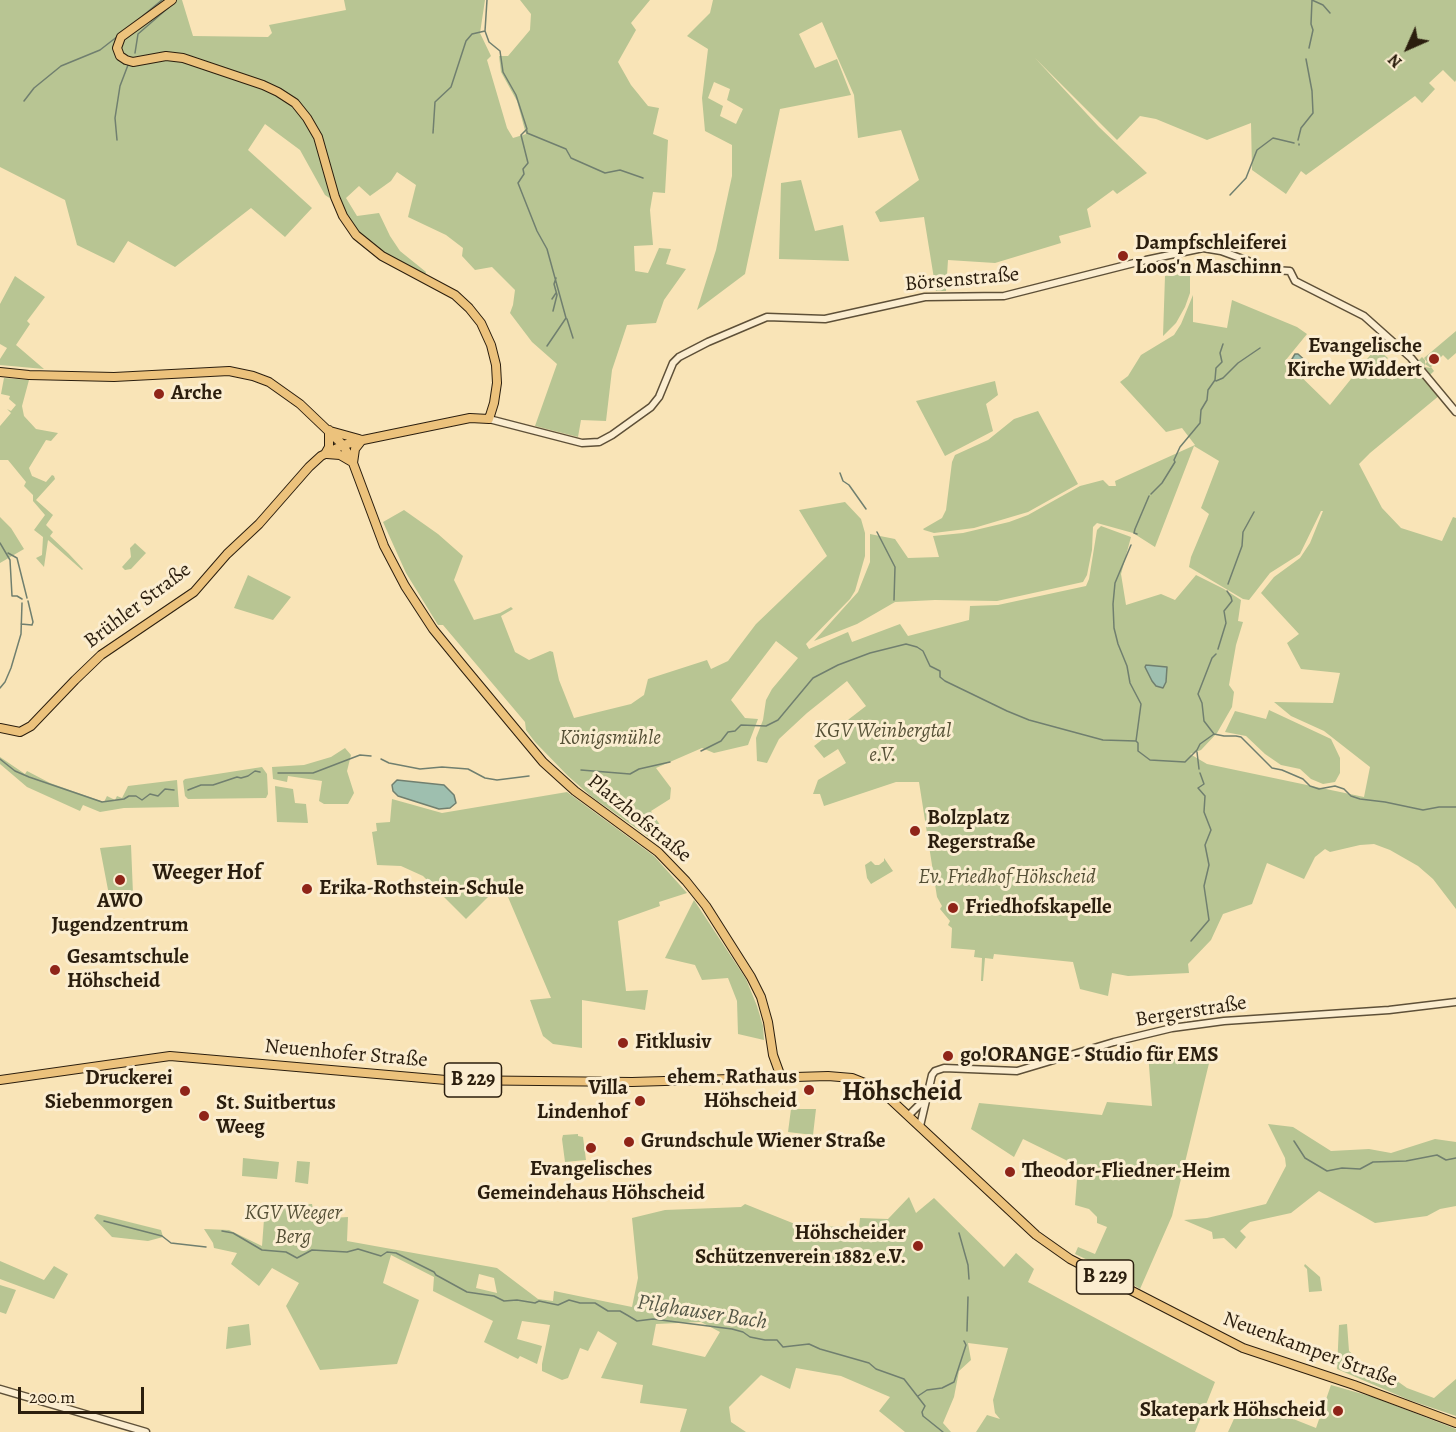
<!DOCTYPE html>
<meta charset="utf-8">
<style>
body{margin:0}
#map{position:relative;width:1456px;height:1432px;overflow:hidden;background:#f9e4b7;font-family:Alegreya,serif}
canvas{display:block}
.north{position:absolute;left:1378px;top:18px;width:60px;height:60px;-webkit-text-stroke:4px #fbedd0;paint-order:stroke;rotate:225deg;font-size:16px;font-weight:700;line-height:24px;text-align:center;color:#2b1e0e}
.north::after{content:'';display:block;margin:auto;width:21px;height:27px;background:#2b1e0e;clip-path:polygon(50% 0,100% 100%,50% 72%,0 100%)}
.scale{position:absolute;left:18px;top:1387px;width:126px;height:27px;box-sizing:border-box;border:3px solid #2b1e0e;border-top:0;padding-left:8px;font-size:18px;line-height:21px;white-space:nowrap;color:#2b1e0e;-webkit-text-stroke:4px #fbedd0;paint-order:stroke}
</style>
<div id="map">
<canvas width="1456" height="1432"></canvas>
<div class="north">N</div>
<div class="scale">200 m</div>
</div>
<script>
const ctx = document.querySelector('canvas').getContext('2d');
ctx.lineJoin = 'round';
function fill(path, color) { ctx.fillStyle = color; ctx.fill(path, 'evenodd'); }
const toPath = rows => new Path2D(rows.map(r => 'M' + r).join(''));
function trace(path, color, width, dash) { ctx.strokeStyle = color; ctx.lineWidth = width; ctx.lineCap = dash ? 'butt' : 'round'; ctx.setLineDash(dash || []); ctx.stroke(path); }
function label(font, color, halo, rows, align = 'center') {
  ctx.font = font + ' Alegreya,serif'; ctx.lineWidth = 6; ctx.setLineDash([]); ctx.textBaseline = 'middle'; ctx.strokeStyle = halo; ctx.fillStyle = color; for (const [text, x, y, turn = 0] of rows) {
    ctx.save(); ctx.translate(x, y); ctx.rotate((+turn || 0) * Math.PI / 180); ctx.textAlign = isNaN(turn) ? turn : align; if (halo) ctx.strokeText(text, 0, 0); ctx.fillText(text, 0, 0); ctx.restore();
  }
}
const green = toPath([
 [0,0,182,0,193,36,268,37,272,33,269,25,346,10,344,0,485,0,480,33,491,56,487,60,507,128,513,138,526,134,517,101,501,72,499,56,508,56,530,30,531,14,520,0,650,0,631,23,636,30,618,62,631,85,648,106,659,108,653,134,668,140,665,193,653,192,650,210,653,245,634,246,635,271,648,273,659,248,671,249,666,264,686,269,664,300,656,323,627,325,612,370,606,421,581,420,578,437,535,426,557,364,532,342,510,313,513,305,515,290,492,267,475,270,462,256,463,248,446,235,408,217,416,185,397,172,391,181,370,196,359,186,346,198,357,216,379,213,390,236,400,251,426,272,425,275,385,255,357,233,346,217,339,199,331,199,325,195,300,150,265,124,248,150,312,208,285,237,251,208,175,267,128,241,114,263,77,245,65,200,0,167],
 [713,0,1456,0,1456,80,1455,82,1443,70,1429,83,1435,89,1422,103,1415,96,1306,175,1301,171,1286,194,1252,170,1251,123,1207,140,1156,119,1140,116,1117,140,1035,58,1099,127,1147,173,1117,194,1113,190,1087,209,1091,227,1059,236,1061,243,995,263,948,260,946,291,936,291,924,217,880,222,875,212,919,180,901,130,858,138,854,95,822,22,799,34,815,68,837,59,851,95,780,109,745,274,697,310,716,250,732,176,732,145,705,131,702,98,708,49,687,36,710,13],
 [714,82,730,89,727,100,743,109,736,124,720,116,723,106,708,98],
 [801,180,815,231,843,225,849,261,779,259,781,183],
 [1190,273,1190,293,1185,307,1176,323,1163,336,1165,276],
 [15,276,45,297,27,321,30,324,16,345,44,369,0,365,0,359,7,348,0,344,0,304],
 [1193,295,1193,322,1227,328,1232,300,1297,327,1307,334,1285,361,1330,405,1376,348,1388,358,1380,366,1392,380,1412,362,1440,395,1370,453,1359,464,1382,508,1401,528,1442,541,1453,517,1456,518,1456,909,1433,879,1418,866,1390,850,1374,844,1360,845,1330,852,1325,849,1315,857,1304,879,1267,863,1252,904,1223,914,1211,940,1188,964,1189,973,1128,976,1112,973,1108,996,1080,989,1073,962,994,954,993,959,985,958,983,981,981,981,982,958,974,957,975,950,951,948,952,928,948,925,950,921,940,909,942,906,937,897,919,782,896,782,824,806,820,794,813,794,818,780,846,763,838,749,824,758,814,746,866,706,847,681,807,713,779,739,767,763,757,761,756,738,763,720,766,700,772,689,798,658,776,641,731,700,745,718,758,719,748,745,714,753,702,748,656,768,671,788,670,799,651,811,660,825,657,843,592,797,568,776,535,742,526,730,525,722,443,625,438,625,406,573,383,522,404,510,438,534,463,556,454,580,474,620,500,613,511,607,513,609,501,616,515,652,529,660,550,651,553,652,559,680,574,718,631,704,644,695,648,679,707,660,711,669,728,661,756,624,827,556,799,510,845,502,861,519,865,533,865,556,855,591,850,599,806,644,809,649,848,632,852,642,900,624,908,636,969,620,970,606,998,605,1086,586,1089,579,1097,530,1101,526,1131,537,1121,574,1126,605,1161,594,1175,600,1196,575,1224,589,1241,600,1238,621,1243,622,1236,645,1229,685,1234,692,1232,707,1217,733,1201,750,1190,754,1207,764,1364,797,1370,767,1324,731,1291,716,1274,702,1333,703,1340,673,1301,669,1287,643,1299,634,1261,593,1274,577,1300,558,1310,543,1323,511,1321,511,1300,554,1270,573,1249,600,1243,599,1189,567,1191,557,1209,514,1201,508,1219,461,1194,446,1155,547,1133,533,1097,523,1093,527,1092,550,1087,575,1083,582,997,601,935,600,895,602,857,624,814,641,858,592,870,562,870,534,895,539,908,558,939,557,933,536,963,533,1009,522,1028,515,1080,486,1103,480,1109,486,1116,486,1115,481,1195,445,1182,428,1166,432,1120,382,1128,376,1141,355,1174,335,1181,324],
 [1456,331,1456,353,1448,360,1443,355,1431,367,1434,371,1430,375,1418,361,1422,357,1425,360,1425,367,1431,368,1425,364,1427,362,1424,358],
 [4,378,29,380,22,406,24,416,36,429,58,433,51,441,46,440,29,468,32,476,46,482,52,475,54,476,55,479,36,500,53,515,46,525,53,532,50,536,68,553,83,569,82,570,48,540,44,567,36,558,42,555,43,537,34,530,45,515,33,501,33,495,24,486,26,482,8,460,0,460,0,426,11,413,7,409,11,411,16,405,9,399,10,396,1,394],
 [995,381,998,395,986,404,993,431,945,456,916,401],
 [1038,411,1078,484,1028,512,974,528,934,533,924,530,923,529,942,518,946,510,952,462,955,455,988,440,1014,419],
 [0,517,11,528,24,549,0,563],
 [135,543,146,553,131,569,125,570,122,567,131,557,130,548],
 [248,575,291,597,273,620,234,608],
 [1269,710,1331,739,1340,758,1340,773,1335,782,1323,784,1311,779,1300,769,1281,765,1265,754,1246,736,1225,732,1235,711,1266,719],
 [345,748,351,755,347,771,354,793,348,804,324,804,319,801,322,781,288,776,287,782,273,779,272,767,304,765,331,757],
 [0,757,25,774,27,771,50,783,104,802,107,796,115,800,117,796,122,798,128,786,177,780,179,807,124,808,100,812,83,805,80,811,27,787,0,764],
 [262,767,267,774,268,794,266,798,188,799,185,796,183,781,185,779],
 [275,786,293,789,295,803,306,804,308,823,277,822],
 [567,792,654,856,687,893,659,902,660,906,618,921,626,991,648,990,645,1010,582,1000,582,1048,553,1044,543,1036,530,1000,551,998,502,883,466,919,423,876,401,866,377,865,372,832,377,831,376,823,390,822,392,799,442,813],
 [131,845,133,894,109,895,100,848],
 [884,858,893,871,871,884,867,878,865,865,871,861,875,865,879,865,884,861],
 [694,900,746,979,757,1006,763,1026,764,1040,738,1034,737,1001,728,978,702,980,695,965,665,958],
 [1165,1050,1167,1060,1211,1055,1172,1216,1140,1289,1113,1272,1075,1254,1078,1247,1095,1254,1107,1227,1097,1223,1097,1217,1089,1209,1075,1205,1078,1166,1023,1139,1014,1157,971,1129,979,1103,1102,1115,1107,1102,1152,1106,1148,1052],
 [791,1109,816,1109,813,1135,788,1132],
 [1268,1124,1293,1127,1331,1151,1369,1149,1391,1153,1435,1139,1456,1142,1456,1206,1440,1209,1427,1216,1375,1223,1319,1191,1291,1213,1250,1222,1240,1231,1246,1237,1236,1249,1224,1238,1213,1239,1212,1232,1184,1220,1207,1218,1266,1204,1286,1166,1285,1158],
 [578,1134,578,1136,583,1137,586,1160,565,1162,562,1139,563,1135],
 [243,1158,279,1162,277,1179,242,1176],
 [297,1161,310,1162,308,1184,295,1182],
 [909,1197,916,1213,934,1198,1004,1267,1016,1253,1034,1269,1028,1282,1215,1382,1195,1432,976,1432,987,1415,1000,1419,995,1413,993,1400,1008,1348,968,1343,971,1360,959,1371,954,1397,943,1423,951,1432,905,1432,879,1411,890,1397,841,1376,796,1368,790,1389,761,1375,729,1407,731,1422,746,1432,680,1432,687,1409,640,1403,643,1385,601,1378,617,1343,598,1331,588,1351,580,1348,568,1378,562,1380,542,1371,542,1364,550,1325,522,1321,517,1339,542,1346,537,1364,520,1356,518,1359,484,1342,493,1321,433,1291,434,1277,391,1255,383,1283,419,1300,397,1364,320,1370,286,1306,299,1283,272,1268,259,1286,231,1264,237,1253,214,1248,213,1243,204,1229,229,1230,262,1246,265,1206,312,1204,315,1219,348,1217,347,1241,497,1268,538,1299,553,1301,554,1291,632,1307,638,1278,632,1218,665,1210,741,1207,745,1204,800,1226,859,1227,860,1218,888,1219],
 [479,1274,494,1278,497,1293,476,1288],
 [701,1322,720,1332,705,1357,652,1345,656,1324],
 [97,1214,161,1230,163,1237,148,1241,112,1237,94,1218],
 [0,1261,44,1280,54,1266,68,1274,54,1299,0,1279],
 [1305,1264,1320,1277,1322,1291,1309,1292,1307,1269,1304,1266],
 [0,1285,16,1290,6,1314,0,1312],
 [249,1324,251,1345,226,1349,228,1327],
 [1347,1324,1349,1351,1370,1370,1386,1373,1407,1388,1434,1398,1456,1379,1456,1416,1409,1400,1337,1369,1339,1325],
 [1331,1385,1373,1397,1456,1429,1456,1432,1228,1432,1243,1399,1316,1428]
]);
const water = toPath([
 [1295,354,1298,354,1310,365,1312,369,1309,374,1303,374,1294,366,1292,359,1295,354],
 [1146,665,1167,667,1166,682,1163,688,1156,686,1152,681,1145,667,1146,665],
 [397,780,444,785,454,795,456,803,450,808,439,809,398,796,393,791,392,785,397,780]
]);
const stream = toPath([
 [487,0,485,31,489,42,500,51,503,72,516,95,527,129,521,135,528,163,523,169,524,174,518,183,537,231,547,249,566,318,547,346],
 [1312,0,1323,5,1330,13],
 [133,24,162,0],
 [1309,48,1313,30,1311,24,1312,0],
 [135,53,138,34,168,8],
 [24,101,34,88,61,66,100,50,118,36],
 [527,131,527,133,566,149,571,158,605,173,620,170,643,178],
 [433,133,435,102,451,87,466,41,472,34,485,31],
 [117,140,115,118,120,86,128,65],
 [1298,140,1301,128,1313,113,1312,91,1306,59],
 [1299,144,1299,145],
 [1230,195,1246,178,1257,150,1273,138,1294,143],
 [552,299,556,293],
 [553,311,557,295,554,284,556,278],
 [567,319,573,338],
 [1216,381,1223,378,1238,363,1260,348],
 [840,473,843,481,849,485,866,509],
 [1151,494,1162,483,1175,462,1174,460,1180,447,1200,423,1201,410,1207,400,1208,390,1215,380,1216,368,1222,362,1220,353,1223,344],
 [877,532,895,567,894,600],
 [1137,534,1134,533,1135,529,1149,496],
 [0,543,10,560,12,596,17,596,22,599],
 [1131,545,1115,583,1113,604,1114,628,1118,644,1127,666,1130,683,1141,704,1136,741],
 [8,553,17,558,27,598],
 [1228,584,1242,546,1243,532,1254,512],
 [21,624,32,625,33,622,28,601],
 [1218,649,1226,623,1224,611,1232,601,1231,597,1227,591],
 [0,688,5,682,11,668,21,634,22,603],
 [1214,734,1204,721,1202,703,1198,694,1212,658,1216,654],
 [701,751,721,741,728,732,735,731,741,725,766,726,778,720,813,678,838,665,870,653,906,644,917,647,923,651,930,666,940,671,940,677,945,681,1007,711,1029,720,1103,740,1136,741,1138,743,1138,751,1150,760,1185,762,1197,750,1200,744,1214,734,1224,736,1236,736,1241,737,1272,768,1282,770,1303,779,1310,786,1319,789,1335,786,1344,789,1351,796,1360,799,1385,802,1423,810,1439,807,1456,807],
 [1197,752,1199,769],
 [0,759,15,771,29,777,102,802,124,799,129,796,136,796,142,800,150,794,158,796,165,789,174,790],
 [381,759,389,763,420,769,442,767,468,769,485,778,497,780,529,776],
 [581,770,630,774,639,769,670,762],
 [278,773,313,773,360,755,371,756],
 [188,790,201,785,213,785,237,777,241,778,248,776,255,771,260,772],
 [1191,941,1209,920,1204,886,1209,865,1205,845,1211,830,1204,812,1205,796,1198,788,1204,784,1200,773],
 [1294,1141,1305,1158,1327,1171,1342,1168,1360,1169,1373,1162,1406,1161,1437,1155,1446,1160,1456,1158],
 [104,1221,162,1236,171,1243,206,1247],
 [222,1231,233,1233,262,1250,286,1252,297,1258,312,1250,347,1252,358,1249,381,1256,387,1252,396,1253,434,1272,436,1275,467,1292,494,1296,504,1301,517,1300,535,1303,539,1301,558,1305,569,1300,580,1303,595,1303,608,1311,620,1311,627,1315,637,1321,653,1319,732,1329,743,1332,750,1337,765,1340,777,1340,783,1347,809,1344,820,1349,869,1363,876,1369,904,1379,925,1406,922,1412,923,1416,943,1432],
 [959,1233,968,1265,969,1279],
 [967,1331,968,1297],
 [918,1396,927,1390,942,1388,954,1382,966,1345,964,1341]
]);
const minor = toPath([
 [489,419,582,443,599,442,612,435,651,407,659,397,673,363,679,357,708,342,767,317,825,319,925,297,1004,296,1146,260,1203,248,1221,251,1273,270,1290,271,1295,281,1364,316,1411,358,1456,412],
 [909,1115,924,1100],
 [920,1126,932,1075,935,1071,944,1068,1017,1071,1114,1042,1172,1028,1224,1021,1389,1010,1456,1002],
 [0,1389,146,1432]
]);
const major = toPath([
 [0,372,29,375,114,377,229,371,253,376,269,382,300,404,343,445,353,463,384,546,405,586,433,629,464,667,543,762,575,791,658,852,686,881,706,906,751,977,761,997,768,1022,773,1055,781,1077],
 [330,431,359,439],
 [325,454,329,447,329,430],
 [327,454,340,455,352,462],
 [353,463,355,449,362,440],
 [0,728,20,732,31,726,75,680,101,655,194,592,227,554,259,524,309,467,321,456,343,445,363,440,470,418,489,419,494,403,497,383,496,365,491,345,481,323,469,308,455,295,382,256,356,235,343,216,335,197,318,137,307,118,295,103,278,92,263,85,183,58,166,56,133,62,126,60,120,56,117,48,121,37,172,0],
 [0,1080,170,1056,446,1080,632,1082,828,1076,852,1078,872,1086,889,1098,1036,1235,1070,1259,1243,1348,1354,1385,1456,1423]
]);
const markers = [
 [1123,256,6,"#8f2418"],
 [1434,359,6,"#8f2418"],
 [159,394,6,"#8f2418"],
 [915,831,6,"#8f2418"],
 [120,880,6,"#8f2418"],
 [307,889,6,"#8f2418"],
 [953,908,6,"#8f2418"],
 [55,970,6,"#8f2418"],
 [623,1043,6,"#8f2418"],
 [948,1056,6,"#8f2418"],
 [809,1090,6,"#8f2418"],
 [185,1091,6,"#8f2418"],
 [640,1101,6,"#8f2418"],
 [204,1116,6,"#8f2418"],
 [629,1142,6,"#8f2418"],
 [591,1148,6,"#8f2418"],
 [1010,1172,6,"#8f2418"],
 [918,1246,6,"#8f2418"],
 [1338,1411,6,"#8f2418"]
];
const shields = [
 [473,1080,57],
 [1105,1277,57]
];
const shieldNames = [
 ["B 229",473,1080],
 ["B 229",1105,1277]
];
const poiNames = [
 ["Dampfschleiferei",1135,244],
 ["Loos'n Maschinn",1135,268],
 ["Evangelische",1422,347,"right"],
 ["Kirche Widdert",1422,371,"right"],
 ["Arche",171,394],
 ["Bolzplatz",927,819],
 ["Regerstraße",927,843],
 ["Erika-Rothstein-Schule",319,889],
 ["AWO",120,902,"center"],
 ["Jugendzentrum",120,926,"center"],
 ["Friedhofskapelle",965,908],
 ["Gesamtschule",67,958],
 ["Höhscheid",67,982],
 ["Fitklusiv",635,1043],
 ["go!ORANGE - Studio für EMS",960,1056],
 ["ehem. Rathaus",797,1078,"right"],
 ["Höhscheid",797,1102,"right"],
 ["Druckerei",173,1079,"right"],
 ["Siebenmorgen",173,1103,"right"],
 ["Villa",628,1089,"right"],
 ["Lindenhof",628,1113,"right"],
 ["St. Suitbertus",216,1104],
 ["Weeg",216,1128],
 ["Grundschule Wiener Straße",641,1142],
 ["Evangelisches",591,1170,"center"],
 ["Gemeindehaus Höhscheid",591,1194,"center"],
 ["Theodor-Fliedner-Heim",1022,1172],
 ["Höhscheider",906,1234,"right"],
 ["Schützenverein 1882 e.V.",906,1258,"right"],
 ["Skatepark Höhscheid",1326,1411,"right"]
];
const streetNames = [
 ["Börsenstraße",962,280,-5],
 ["Brühler Straße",138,606,-37],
 ["Platzhofstraße",639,819,39],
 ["Bergerstraße",1191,1012,-9],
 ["Neuenhofer Straße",346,1054,5],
 ["Neuenkamper Straße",1310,1350,20]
];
const parkNames = [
 ["KGV Weinbergtal",883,732],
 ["e.V.",883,756],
 ["Königsmühle",610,739],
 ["Ev. Friedhof Höhscheid",1007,878],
 ["KGV Weeger",293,1214],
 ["Berg",293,1238]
];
const neighbourhoodNames = [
 ["Weeger Hof",207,874]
];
const waterNames = [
 ["Pilghauser Bach",702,1313,9]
];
const districtNames = [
 ["Höhscheid",902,1093]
];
fill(green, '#b8c593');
fill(water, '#9ebfaf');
trace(water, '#707f6f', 1.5);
trace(stream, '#707f6f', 1.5);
trace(minor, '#5e5038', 9);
trace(major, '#2b1e0e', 10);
trace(minor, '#fbedd0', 6);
trace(major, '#ecc27c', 8);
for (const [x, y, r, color] of markers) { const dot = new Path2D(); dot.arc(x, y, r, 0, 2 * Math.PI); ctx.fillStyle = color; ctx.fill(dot); trace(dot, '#fbedd0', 2); }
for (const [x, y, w] of shields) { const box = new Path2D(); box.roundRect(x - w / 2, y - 17, w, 34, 4.5); ctx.fillStyle = '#fbedd0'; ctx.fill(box); trace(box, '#2b1e0e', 1.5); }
label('bold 20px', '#2b1e0e', null, shieldNames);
label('bold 21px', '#2b1e0e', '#fbedd0', poiNames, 'left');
label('21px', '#2b1e0e', '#fbedd0', streetNames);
label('italic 21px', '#555036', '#fbedd0', parkNames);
label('bold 22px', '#2b1e0e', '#fbedd0', neighbourhoodNames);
label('italic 22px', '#535646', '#fbedd0', waterNames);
label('bold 27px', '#2b1e0e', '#fbedd0', districtNames);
</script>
